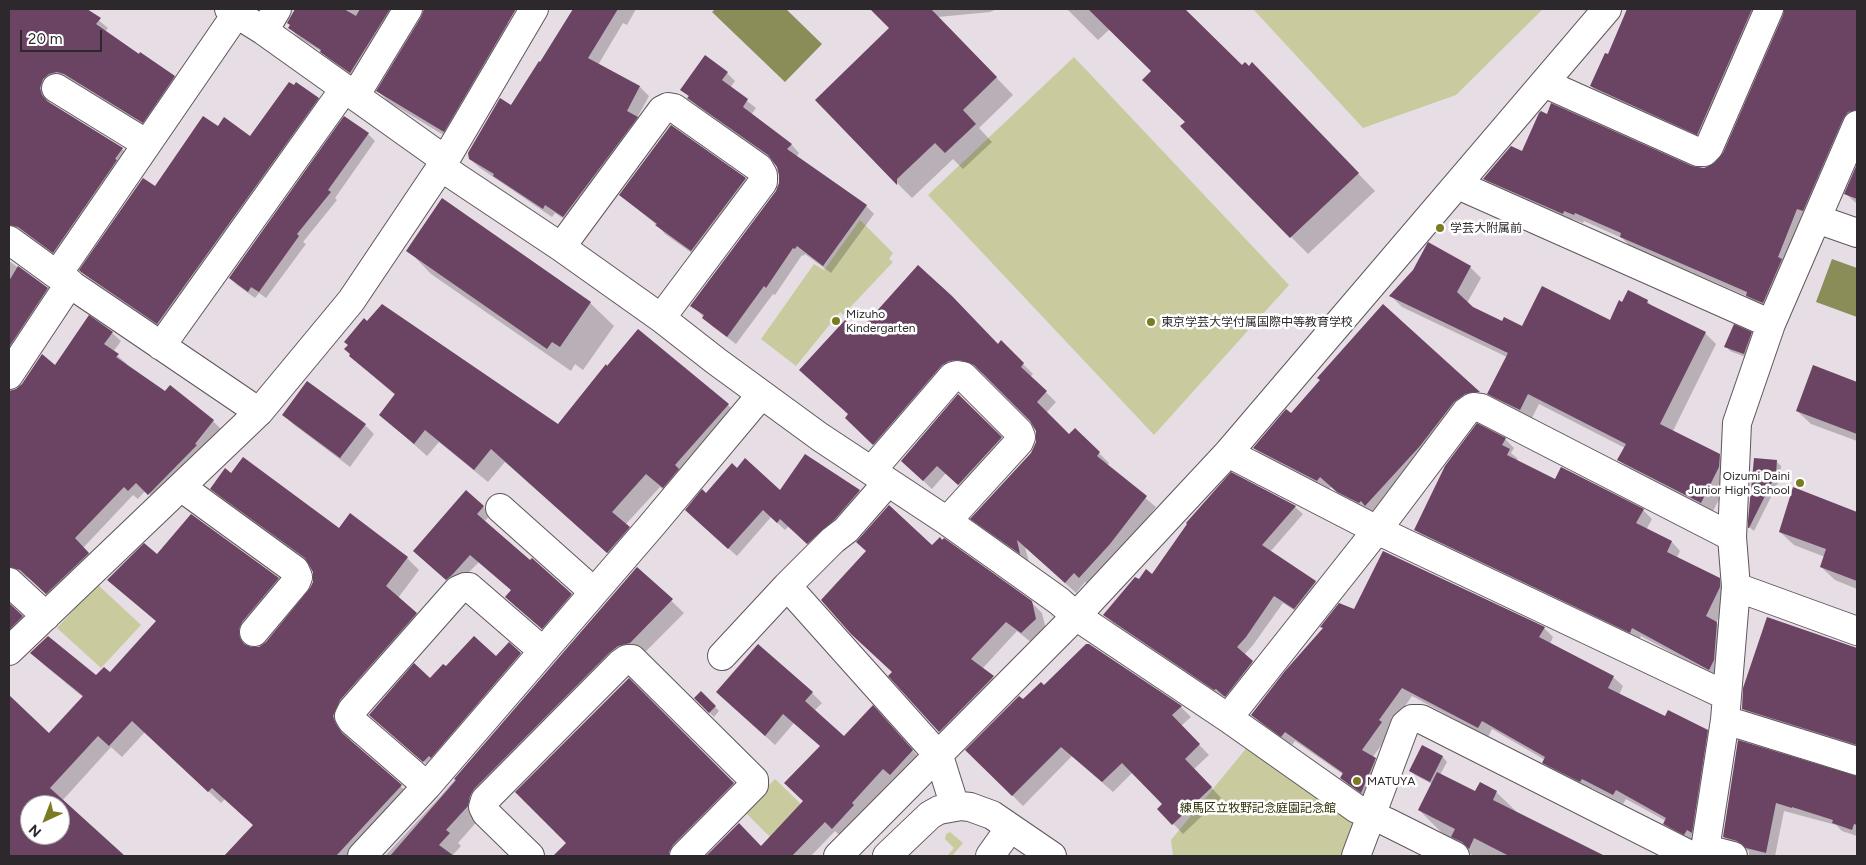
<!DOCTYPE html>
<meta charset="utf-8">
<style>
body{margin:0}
#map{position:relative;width:1866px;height:865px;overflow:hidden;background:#e7dde4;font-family:Figtree,sans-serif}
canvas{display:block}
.frame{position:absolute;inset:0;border:10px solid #2c282b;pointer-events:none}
.north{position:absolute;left:20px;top:795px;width:50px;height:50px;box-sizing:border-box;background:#fff;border:1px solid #aba9aa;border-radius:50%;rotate:223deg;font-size:14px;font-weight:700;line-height:20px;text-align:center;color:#2c282b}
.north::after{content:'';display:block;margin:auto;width:18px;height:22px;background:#7a7b22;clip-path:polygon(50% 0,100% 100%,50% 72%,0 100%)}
.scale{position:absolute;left:20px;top:30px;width:82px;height:22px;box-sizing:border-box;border:2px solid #2c282b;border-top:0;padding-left:6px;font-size:15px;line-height:18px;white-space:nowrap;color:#2c282b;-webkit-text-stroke:4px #fff;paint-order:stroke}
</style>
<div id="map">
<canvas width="1866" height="865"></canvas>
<div class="frame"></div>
<div class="north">N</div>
<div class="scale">20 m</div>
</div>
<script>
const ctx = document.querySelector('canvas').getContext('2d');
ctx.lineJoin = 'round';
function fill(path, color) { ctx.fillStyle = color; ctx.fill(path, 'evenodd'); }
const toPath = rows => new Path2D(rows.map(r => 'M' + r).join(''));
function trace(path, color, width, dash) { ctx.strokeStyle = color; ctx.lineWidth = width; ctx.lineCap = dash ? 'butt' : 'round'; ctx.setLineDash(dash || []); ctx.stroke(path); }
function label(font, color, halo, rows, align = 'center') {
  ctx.font = font + ' Figtree,"Noto Sans JP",sans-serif'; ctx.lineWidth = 5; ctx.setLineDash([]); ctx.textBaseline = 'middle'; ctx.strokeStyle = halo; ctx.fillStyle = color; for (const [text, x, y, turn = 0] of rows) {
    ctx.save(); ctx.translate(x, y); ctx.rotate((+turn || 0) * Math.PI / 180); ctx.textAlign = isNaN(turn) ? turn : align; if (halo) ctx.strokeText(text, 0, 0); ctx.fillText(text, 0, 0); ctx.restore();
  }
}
const green = toPath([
 [1253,9,1543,9,1456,95,1363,128],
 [1074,57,1289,285,1154,435,928,195],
 [860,220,893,253,889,259,893,262,843,315,840,312,796,366,761,339,814,264,824,270],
 [97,584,141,625,101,668,57,628],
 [1249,745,1348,813,1355,829,1346,856,1173,856,1171,840],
 [775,779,801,804,770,837,744,811],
 [950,832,963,843,952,856,947,856,954,848,945,839,946,834]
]);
const water = toPath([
 [715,9,786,9,822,44,785,82,712,12],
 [1832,259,1857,268,1857,317,1816,302]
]);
const shadow = toPath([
 [9,9,85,9,108,28,105,32,174,77,183,86,152,131,49,98,50,104,122,149,131,157,62,261,28,236,21,233,9,237,9,203,12,198,9,196],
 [297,9,405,9,360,81,330,60,322,52,298,37,290,28,291,26,289,23],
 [437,9,484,9,508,23,519,34,455,142,389,102,378,91,406,61],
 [574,9,636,9,627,25,623,23,598,65,640,87,649,96,637,118,646,127,573,225,555,213,552,217,480,168,470,159,511,107,541,63],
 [872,9,997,9,990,12,938,17,1013,95,979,128,992,142,963,169,953,159,912,198,895,181,890,28],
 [1067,9,1183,9,1242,67,1269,81,1375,191,1308,254,1181,126,1186,122,1153,71,1110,29,1098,40],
 [1634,9,1766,9,1706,143,1600,95,1591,86],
 [1794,9,1857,9,1857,120,1772,311,1756,304,1749,297,1630,246,1622,238,1584,221,1583,223,1573,219,1571,222,1493,187,1484,179,1523,152,1704,169,1715,164,1724,154],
 [727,73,735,81,730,88,756,108,751,115,791,144,799,153,796,157,866,206,874,214,831,273,805,254,803,256,802,255,775,295,773,294,736,344,712,326,692,305,777,192,780,182,778,167,773,160,697,106,682,89],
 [318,99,327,108,167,332,90,279,81,270,155,188,218,128,250,138],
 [671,126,746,179,754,188,700,259,665,234,657,225,620,195],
 [368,134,375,141,335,198,337,200,303,242,306,244,266,298,259,293,255,298,237,285,230,278],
 [1857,167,1857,204,1846,194],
 [408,250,590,303,614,326,583,370,575,364,571,371,431,274],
 [9,261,47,289,56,298,9,364],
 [1470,267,1481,278,1467,303,1473,308,1503,322,1523,328,1610,322,1623,303,1647,301,1654,308,1705,333,1716,344,1673,431,1719,455,1730,466,1730,478,1712,513,1630,471,1619,460,1625,448,1539,404,1531,420,1499,404,1488,393,1507,357,1402,307,1391,296],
 [1383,305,1488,402,1377,515,1372,511,1370,513,1349,502,1331,487,1328,491,1265,459,1254,448,1291,414],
 [112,333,121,341,113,352,127,364,126,365,165,393,213,421,222,430,158,502,146,490,138,499,133,495,83,548,97,562,55,602,30,579,23,575,14,575,9,578,9,413,27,390,56,367],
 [858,334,998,345,1001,342,1033,374,1030,377,1056,402,1046,413,1069,436,1075,430,1109,463,1107,466,1156,507,1120,554,1090,587,1085,582,1076,593,1025,547,1029,562,982,529,972,518,1032,453,1037,443,1037,431,1031,420,986,375,970,369,884,454,847,418,849,415],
 [1751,334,1755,338,1748,358,1730,351,1726,346],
 [351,356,559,425,728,405,741,418,676,500,660,487,625,525,642,541,621,565,505,462,488,482,439,442,427,456,381,415,396,396],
 [1813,367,1857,383,1857,441,1811,424,1797,411],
 [959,395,1010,447,967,493,946,473,932,489,911,469],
 [284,415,365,425,374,434,350,467,293,424],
 [1505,439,1514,448,1511,453,1518,459,1516,462,1556,480,1643,510,1652,519,1646,530,1672,542,1680,551,1677,557,1719,579,1728,588,1729,596,1716,623,1726,632,1718,678,1641,636,1639,640,1424,539,1416,530],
 [805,456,859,491,867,499,816,551,789,526,785,530,771,517,737,556,694,518,706,494,781,492],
 [1777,462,1781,466,1780,479,1754,531,1749,527],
 [211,488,339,530,407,558,419,570,398,598,428,626,345,729,351,742,416,800,364,856,241,856,233,848,254,826,225,799,221,803,145,732,122,757,111,747,62,801,122,856,9,856,9,697,49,735,84,698,44,665,32,653,96,677,110,674,157,622,109,580,157,555,278,579,291,591,250,643,251,649,260,648,266,643,309,592,314,583,314,571,309,563,224,501],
 [30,805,60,805,60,835,30,835],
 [1794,489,1857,513,1857,589,1835,580,1821,567,1825,557,1794,545,1780,532],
 [466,492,491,514,484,522,579,602,550,636,514,605,512,591,479,562,454,587,422,558],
 [1295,507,1303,514,1270,552,1316,582,1323,590,1303,616,1283,603,1253,645,1244,655,1260,670,1233,704,1224,695,1223,697,1113,623,1105,615,1139,581],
 [932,547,1031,602,1042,613,1046,630,1032,643,1017,631,982,669,1004,688,950,742,890,676,894,673],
 [637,568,684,613,480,818,458,843,461,846,452,856,385,856,440,797],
 [9,605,31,626,9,645],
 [1355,610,1544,628,1553,637,1550,644,1613,677,1623,686,1619,695,1665,717,1707,731,1717,741,1694,843,1674,833,1665,823,1666,821,1626,799,1623,804,1592,788,1590,791,1553,772,1544,762,1545,760,1492,729,1488,737,1412,696,1388,730,1391,732,1372,758,1385,769,1371,802,1351,787,1342,778,1344,775,1295,741,1292,745,1262,724,1252,715],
 [1767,618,1857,649,1857,750,1751,717,1743,708],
 [520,654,528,661,433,770,378,722,446,668],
 [629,679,751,800,696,856,554,856,568,843],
 [1044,686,1181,707,1191,717,1181,726,1209,755,1194,769,1221,798,1183,834,1159,809,1164,804,1133,772,1113,792,1072,756,1023,806,967,750,1023,700],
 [701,693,719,711,714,717,695,698],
 [812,693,822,703,814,711,844,738,883,717,922,761,901,784,894,778,861,813,863,816,843,838,835,831,811,856,707,856,739,825,761,848,805,801,821,746,794,723,775,745,728,702],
 [1739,742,1857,777,1857,836,1842,831,1836,825,1784,811,1775,856,1749,856,1749,851,1733,845,1724,837],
 [1423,747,1443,757,1447,762,1440,775,1476,793,1496,792,1519,814,1602,856,1473,856,1457,841,1443,834,1419,810,1432,784,1415,775,1411,771]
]);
const building = toPath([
 [9,9,87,9,101,18,96,24,139,54,140,52,175,76,143,123,64,74,57,72,49,74,43,79,40,88,42,95,47,101,123,148,115,159,117,160,53,253,18,227,9,225],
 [295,9,344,9,356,16,360,9,390,9,350,73,320,52,321,50,288,28,290,25,287,23],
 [424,9,516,9,444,132,376,91,421,17],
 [573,9,618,9,588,58,640,86,627,111,638,117,563,217,545,205,543,209,493,176,494,174,469,159,468,153,500,98,511,105,539,61,540,62],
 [870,9,931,9,997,77,963,110,976,124,945,153,935,143,897,179,897,185,815,100,889,28],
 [1088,9,1185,9,1242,65,1245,62,1249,66,1252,62,1359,173,1290,238,1180,126,1185,122,1142,80,1151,71],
 [1627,9,1752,9,1697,135,1590,86,1605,53,1608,54],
 [1784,9,1857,9,1857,110,1848,112,1843,119,1803,211,1797,209,1778,257,1782,259,1763,303,1746,296,1747,292,1620,237,1621,233,1575,213,1574,215,1564,211,1563,214,1483,179,1511,146,1522,151,1539,113,1541,111,1547,114,1551,103,1692,166,1704,168,1714,163,1723,153,1783,15],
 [705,55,728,72,722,80,748,99,743,107,792,144,787,149,867,205,823,266,797,246,795,249,793,248,766,288,764,286,727,337,702,318,704,315,690,306,776,191,779,183,779,175,777,167,768,155,687,98,689,96,680,90],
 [289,82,294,85,296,82,319,98,157,324,81,272,79,270,143,178,155,186,203,116,218,126,224,117,250,136],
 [344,116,369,133,328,190,331,192,297,234,299,236,259,292,251,287,248,292,229,278],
 [671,125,746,178,691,251,655,225,657,224,619,195],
 [1857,164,1857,199,1844,194],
 [442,198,591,302,560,347,552,342,547,349,406,251],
 [1428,242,1471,266,1457,292,1473,307,1502,321,1504,317,1522,326,1542,286,1610,320,1619,300,1622,302,1628,290,1648,300,1647,303,1706,332,1660,424,1720,454,1719,467,1701,503,1617,460,1626,444,1528,394,1520,410,1487,394,1508,353,1389,296,1413,270],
 [918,265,952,296,998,344,1001,340,1024,363,1021,367,1047,391,1037,402,1069,434,1075,428,1100,452,1097,456,1147,496,1110,544,1079,578,1074,573,1065,583,1017,540,1020,554,970,519,1031,453,1036,442,1036,431,1030,421,974,365,959,360,949,361,942,365,873,445,845,418,848,414,799,370,845,320,858,332],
 [18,266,48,288,9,347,9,281],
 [382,304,558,424,606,364,607,366,638,329,729,404,675,465,679,469,663,488,646,474,612,512,630,527,607,553,491,449,474,470,425,430,414,444,379,415,395,394,349,356,350,354,344,349,348,345,344,342,364,318,367,321],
 [1383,304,1480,392,1474,392,1465,394,1454,402,1420,446,1365,506,1361,501,1359,503,1337,492,1320,477,1317,481,1253,448,1286,409,1291,413,1320,380,1317,378],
 [89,315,113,332,104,344,119,354,116,357,165,391,170,385,214,420,195,444,197,445,148,495,136,483,128,491,124,487,75,538,89,553,46,594,20,570,9,567,9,391,16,389,22,384,42,354,55,365],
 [1734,324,1752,332,1744,354,1724,347],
 [1813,365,1857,382,1857,434,1796,411],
 [307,381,366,424,340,458,282,415],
 [958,394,1002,437,958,485,937,466,923,481,901,461],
 [1477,423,1506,438,1502,445,1510,449,1507,455,1555,479,1561,467,1644,509,1636,523,1672,541,1667,552,1720,578,1720,587,1706,616,1717,622,1714,660,1709,670,1632,628,1630,633,1414,530,1445,466],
 [805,454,860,490,835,519,807,544,780,519,777,523,763,510,728,549,685,510,702,489,706,493,732,463,737,468,745,458,780,490],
 [243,457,339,528,350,513,408,557,386,586,417,613,340,700,333,716,336,724,342,733,402,785,336,856,224,856,253,825,212,788,208,792,132,721,109,746,98,736,50,788,125,856,9,856,9,695,49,733,83,696,30,653,48,636,96,675,104,667,110,672,156,621,107,580,144,543,157,554,191,514,279,578,242,622,239,629,240,638,244,644,251,647,259,647,266,642,310,588,313,582,313,572,305,558,210,489,225,468,231,473],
 [30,805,60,805,60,835,30,835],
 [1754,458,1777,460,1776,474,1749,528,1748,528,1748,520],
 [1231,472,1296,506,1262,545,1316,581,1294,609,1274,596,1246,637,1237,647,1253,661,1225,697,1216,689,1214,690,1103,615,1135,577,1139,579,1146,569,1152,574,1187,524,1186,523],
 [1793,487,1857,512,1857,581,1820,567,1826,549,1779,532],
 [466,490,484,506,477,514,530,560,532,558,572,594,542,629,505,597,511,590,470,555,452,575,446,580,413,551],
 [889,505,932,545,940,537,942,540,944,538,1032,601,1036,619,1021,633,1006,622,971,659,994,676,939,732,888,676,892,672,851,634,821,600,866,551,856,542],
 [1383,551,1545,627,1539,637,1614,676,1608,688,1665,716,1668,710,1708,730,1692,833,1687,830,1684,835,1663,824,1666,818,1616,790,1613,795,1582,779,1580,782,1542,763,1545,757,1482,721,1478,728,1402,688,1379,720,1382,722,1362,750,1376,758,1361,793,1340,778,1343,773,1285,732,1281,737,1251,715,1285,671,1323,628,1320,627,1339,603,1354,609],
 [637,567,673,599,630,643,618,646,609,653,474,789,470,796,468,806,446,830,450,833,439,845,454,856,390,856,456,780,454,779],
 [9,603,23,616,9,630],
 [1767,617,1857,648,1857,745,1742,709,1743,688],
 [474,636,496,656,509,642,521,653,431,758,429,756,423,762,369,715,414,663,430,678,443,664,446,666],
 [758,644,813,692,805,701,844,736,873,705,913,750,890,775,883,769,852,803,854,805,832,829,825,822,792,856,706,856,739,823,761,846,803,801,784,783,820,746,783,714,765,736,716,692],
 [1086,644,1089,644,1182,706,1172,715,1200,744,1185,759,1212,787,1172,825,1157,809,1162,804,1122,763,1102,782,1061,747,1012,796,965,750,1019,696,1023,699,1041,682,1044,685],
 [629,678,734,783,673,845,669,852,669,856,553,856,566,843,515,792],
 [701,691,716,706,709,713,694,698],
 [1738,740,1857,776,1857,825,1854,824,1852,830,1832,823,1833,820,1792,807,1792,808,1776,803,1766,853,1746,848,1737,841,1723,837],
 [1422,745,1443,756,1430,782,1409,771],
 [1437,772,1475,791,1480,782,1497,791,1493,800,1605,856,1509,856,1474,838,1469,849,1462,842,1451,837,1455,829,1418,810]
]);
const minor = toPath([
 [229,9,264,31,445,160],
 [264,31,277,9],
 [1544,83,1698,152,1704,152,1709,147,1769,9],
 [56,88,147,144],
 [355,96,408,9],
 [441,167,561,247,661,318,716,361,820,437,947,521,1059,601,1076,616,1228,718,1357,809,1387,822,1455,856],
 [1458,185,1771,324],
 [1817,219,1857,233],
 [9,240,57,275,259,412],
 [561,247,662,110,668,107,674,108,759,168,763,175,763,182,661,318],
 [57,275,237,13],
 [161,346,345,88],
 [9,375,70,283],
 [1228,453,1377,530,1727,696],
 [872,470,953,376,957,375,963,376,1019,432,1021,437,1019,442,947,521],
 [888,482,846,530,833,540,787,586,939,756,955,807],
 [181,487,295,570,298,577,296,582,254,632],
 [500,508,594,592],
 [9,582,46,616],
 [1736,587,1857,631],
 [9,651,259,412,351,301,441,167,534,9],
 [722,656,787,586],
 [1228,718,1377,530,1466,412,1473,407,1481,408,1732,537],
 [1725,720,1857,761],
 [427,786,352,721,349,716,352,710,458,590,465,587,469,587,543,651],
 [1706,849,1733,856],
 [362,856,427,786,652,525,761,395],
 [530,856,486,813,483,807,485,800,620,664,627,659,632,659,754,780,754,785,684,856],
 [838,856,1076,616,1228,453,1607,9],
 [887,856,930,815,939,810,961,806,970,807,992,815,1052,856],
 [990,856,1010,828],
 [1356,856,1405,725,1412,719,1421,719,1692,856],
 [1704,856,1725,720,1736,587,1732,537,1737,423,1771,324,1857,125]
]);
const markers = [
 [1440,228,5,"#7a7b22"],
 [836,321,5,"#7a7b22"],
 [1151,322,5,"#7a7b22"],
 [1800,483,5,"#7a7b22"],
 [1357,781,5,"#7a7b22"]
];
const poiNames = [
 ["学芸大附属前",1450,228],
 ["Mizuho",846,314],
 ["Kindergarten",846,328],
 ["東京学芸大学付属国際中等教育学校",1161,322],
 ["Oizumi Daini",1790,476,"right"],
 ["Junior High School",1790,490,"right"],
 ["MATUYA",1367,781]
];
const parkNames = [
 ["練馬区立牧野記念庭園記念館",1258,808]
];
fill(green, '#c9cb9e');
fill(water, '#8b8d59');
fill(shadow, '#0003');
fill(building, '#6b4363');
trace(minor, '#5f565c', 30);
trace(minor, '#fff', 28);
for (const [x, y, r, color] of markers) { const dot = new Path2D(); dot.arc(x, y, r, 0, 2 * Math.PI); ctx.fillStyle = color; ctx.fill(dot); trace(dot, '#fff', 2); }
label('12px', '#2c282b', '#fff', poiNames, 'left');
label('12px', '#2d2d02', '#fff', parkNames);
</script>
